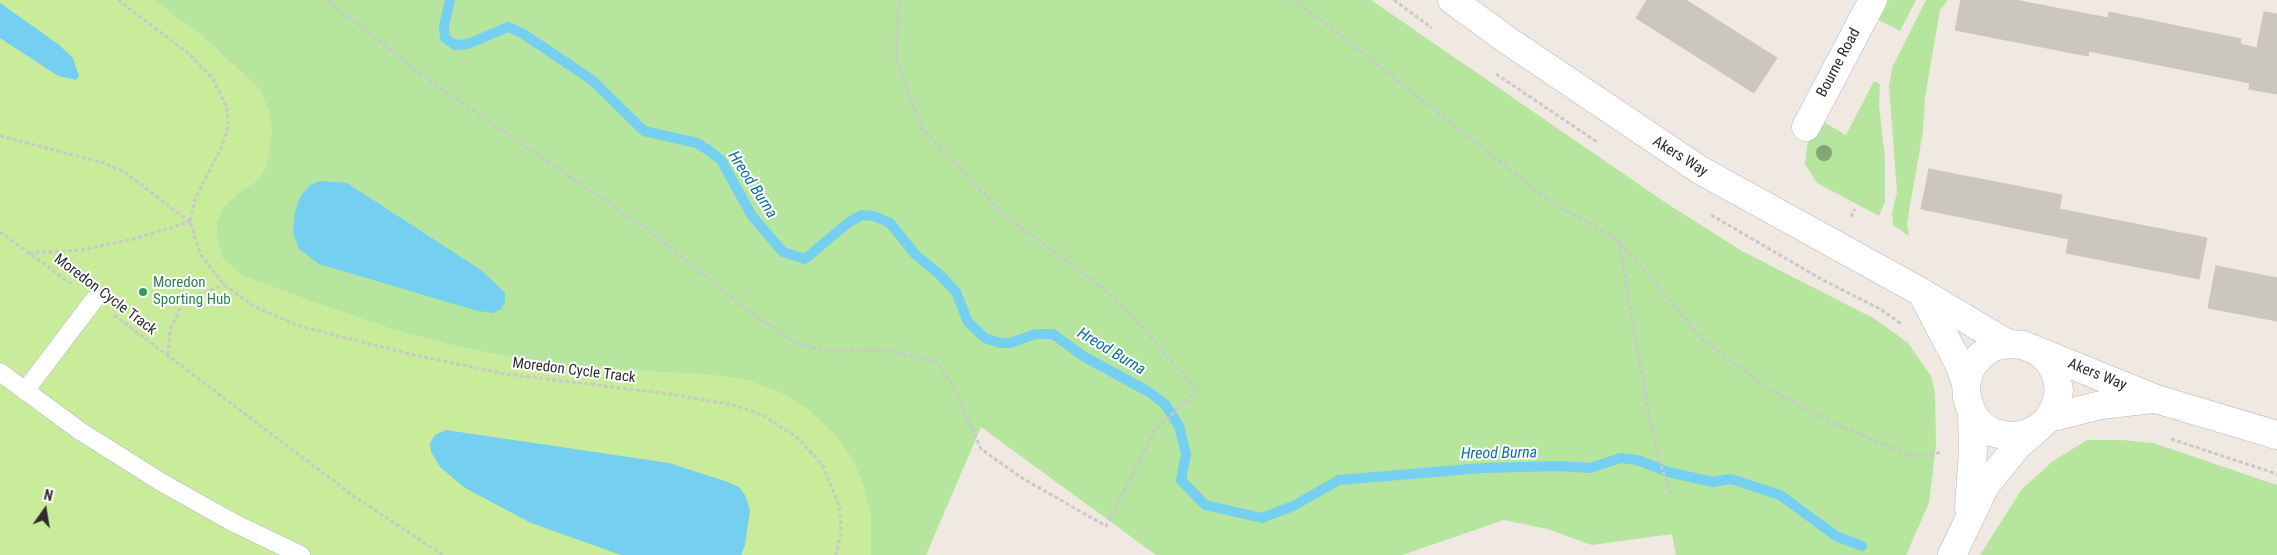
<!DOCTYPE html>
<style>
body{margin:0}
#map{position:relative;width:2277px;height:555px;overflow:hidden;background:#efe9e1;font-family:"Roboto Condensed",sans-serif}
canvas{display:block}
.north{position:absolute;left:20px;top:485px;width:50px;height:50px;-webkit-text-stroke:4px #fff;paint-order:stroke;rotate:13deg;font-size:14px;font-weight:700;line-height:20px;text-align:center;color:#2e2e2e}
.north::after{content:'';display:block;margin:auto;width:18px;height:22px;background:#2e2e2e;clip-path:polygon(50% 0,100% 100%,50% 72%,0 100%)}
</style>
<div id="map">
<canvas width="2277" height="555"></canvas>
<div class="north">N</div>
</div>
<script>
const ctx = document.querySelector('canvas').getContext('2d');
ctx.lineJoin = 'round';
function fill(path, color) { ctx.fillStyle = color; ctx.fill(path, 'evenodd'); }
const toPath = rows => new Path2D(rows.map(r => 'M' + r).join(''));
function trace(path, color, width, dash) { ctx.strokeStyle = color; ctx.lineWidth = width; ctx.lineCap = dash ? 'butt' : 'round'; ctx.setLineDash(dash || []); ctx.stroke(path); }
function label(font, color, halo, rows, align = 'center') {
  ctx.font = font + ' "Roboto Condensed",sans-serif'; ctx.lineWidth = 4; ctx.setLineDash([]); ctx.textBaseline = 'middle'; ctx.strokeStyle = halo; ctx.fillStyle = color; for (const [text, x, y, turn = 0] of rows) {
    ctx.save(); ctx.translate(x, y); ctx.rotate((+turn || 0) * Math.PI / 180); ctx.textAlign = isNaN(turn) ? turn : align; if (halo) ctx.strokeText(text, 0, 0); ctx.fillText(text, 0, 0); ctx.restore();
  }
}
const green = toPath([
 [153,0,1371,0,1666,203,1742,251,1875,319,1908,343,1931,376,1935,393,1936,446,1929,503,1906,555,1676,555,1672,534,1592,545,1547,529,1504,520,1402,555,1156,555,981,427,926,555,871,555,871,520,864,488,853,460,834,434,806,408,750,381,711,375,577,367,517,359,451,345,391,329,327,307,245,277,229,265,222,258,217,239,217,221,222,208,239,192,256,181,260,90,202,36],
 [1889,0,1916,0,1900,31,1877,19],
 [1926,0,1948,0,1940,10,1925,97,1923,131,1907,223,1909,236,1893,225,1892,213,1897,192,1889,86,1892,68],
 [1874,81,1880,84,1879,106,1885,158,1885,201,1879,216,1817,183,1805,164,1807,145,1820,120,1846,135],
 [2087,440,2122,440,2153,443,2277,485,2277,555,1980,555,2022,489,2053,461]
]);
const pitch = toPath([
 [0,0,153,0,202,36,260,90,269,110,272,128,270,152,265,170,256,181,239,192,222,208,217,221,217,239,222,258,245,277,391,329,451,345,517,359,577,367,711,375,750,381,780,392,806,408,835,434,853,460,864,488,871,520,871,555,0,555]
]);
const water = toPath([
 [0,3,58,44,73,58,79,76,76,80,58,76,0,38],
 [320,181,347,183,481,270,505,293,505,302,501,309,493,313,478,311,319,264,299,249,293,232,295,212,300,197,310,185],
 [446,430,669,463,728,482,739,487,745,495,750,510,745,545,741,555,621,555,531,523,465,488,440,467,431,452,430,443,435,435]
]);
const stream = toPath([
 [450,0,444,26,445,38,455,45,468,44,508,27,522,33,592,80,644,131,697,143,708,150,721,160,752,216,783,252,805,259,849,222,862,215,874,216,890,223,915,254,940,275,956,292,968,322,985,338,1000,343,1010,343,1036,334,1053,334,1083,356,1149,392,1165,404,1179,426,1186,454,1181,480,1205,505,1262,518,1293,506,1339,480,1483,468,1560,466,1590,468,1621,458,1637,460,1668,472,1713,482,1731,479,1780,495,1836,536,1862,546]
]);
const building = toPath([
 [1647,0,1686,0,1777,58,1754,93,1636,18,1647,0],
 [1961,0,2015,0,2108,18,2109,12,2241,39,2240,44,2257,48,2264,12,2277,14,2277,94,2249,89,2250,83,2089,51,2088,56,1955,30,1961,0],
 [1929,169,2062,195,2059,209,2207,238,2199,279,2066,253,2069,239,1921,209,1929,169],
 [2216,266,2277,278,2277,321,2208,308,2216,266]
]);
const path = toPath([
 [118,0,189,54,213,79,227,108,228,127,222,146,195,199,190,222,201,255,224,285,257,308,303,327,410,354,505,374,671,394,733,405,763,415,799,439,823,466,840,508,841,534,836,555],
 [327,0,433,83,651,232,747,310,796,343,828,351,886,350,936,362,953,385,981,449,1022,478,1106,526,1155,430,1197,391,1137,321,1104,289,1003,214,922,128,896,59,899,0],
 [1294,0,1335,31,1547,199,1619,241,1701,338,1768,389,1831,422,1909,455,1923,456,1942,452],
 [1394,0,1432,28],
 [1496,74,1597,142],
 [0,136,104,163,123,171,190,222],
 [1711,215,1821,279,1882,310,1901,324],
 [1851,217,1855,209],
 [0,232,73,285],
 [1619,242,1650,421,1659,459,1671,495],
 [29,253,82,250,133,239,190,222],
 [114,315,355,497,443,555],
 [168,355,170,330,179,310,197,295,224,285],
 [2171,439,2277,474]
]);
const service = toPath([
 [0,372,80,431,161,482,234,523,301,555],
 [25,391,94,300]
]);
const minor = toPath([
 [1806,127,1873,0]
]);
const tertiary = toPath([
 [1969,509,1973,450,1972,413],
 [1952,555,1985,486,2019,444,2038,428]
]);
const secondary = toPath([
 [1452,0,1507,40,1700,170,1921,292,2008,344],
 [1922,293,1959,364,1966,383,1967,398,1972,413,1981,425,1994,433,2009,436,2024,435,2038,428,2049,418,2056,404,2059,390,2056,375,2049,361,2037,351],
 [1966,383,1971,368,1980,356,1993,347,2008,344,2023,345,2156,399,2277,435],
 [2049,418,2101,405,2152,399]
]);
const trees = [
 [1824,153]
];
const markers = [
 [143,292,5,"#2e9e5b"]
];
const streetNames = [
 ["Bourne Road",1839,63,-62],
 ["Akers Way",1680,157,32],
 ["Moredon Cycle Track",105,295,37],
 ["Moredon Cycle Track",574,371,7],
 ["Akers Way",2097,375,22]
];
const leisureNames = [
 ["Moredon",153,283],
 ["Sporting Hub",153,300]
];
const waterNames = [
 ["Hreod Burna",752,185,57],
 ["Hreod Burna",1111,352,31],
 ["Hreod Burna",1499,454,-1]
];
fill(green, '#b6e59e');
fill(pitch, '#c9ec9a');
fill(water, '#75cff0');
trace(stream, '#75cff0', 10);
fill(building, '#cbc7bf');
trace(building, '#cbc5ba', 1);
trace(service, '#b4b7c1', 19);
trace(minor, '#b4b7c1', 29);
trace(tertiary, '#b4b7c1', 29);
trace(secondary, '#b4b7c1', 29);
trace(path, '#c9c9c9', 3, [4, 2.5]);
trace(service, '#fff', 18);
trace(minor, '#fff', 28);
trace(tertiary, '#fff', 28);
trace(secondary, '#fff', 28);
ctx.fillStyle = '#84a574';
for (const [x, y] of trees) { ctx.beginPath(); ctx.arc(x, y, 8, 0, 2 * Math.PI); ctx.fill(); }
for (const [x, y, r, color] of markers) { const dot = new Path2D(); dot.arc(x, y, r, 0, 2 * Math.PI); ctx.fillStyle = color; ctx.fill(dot); trace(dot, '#fff', 2); }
label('15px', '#2e2e2e', '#fff', streetNames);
label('15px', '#27864d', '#fff', leisureNames, 'left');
label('italic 16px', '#0d6fa3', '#fff', waterNames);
</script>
